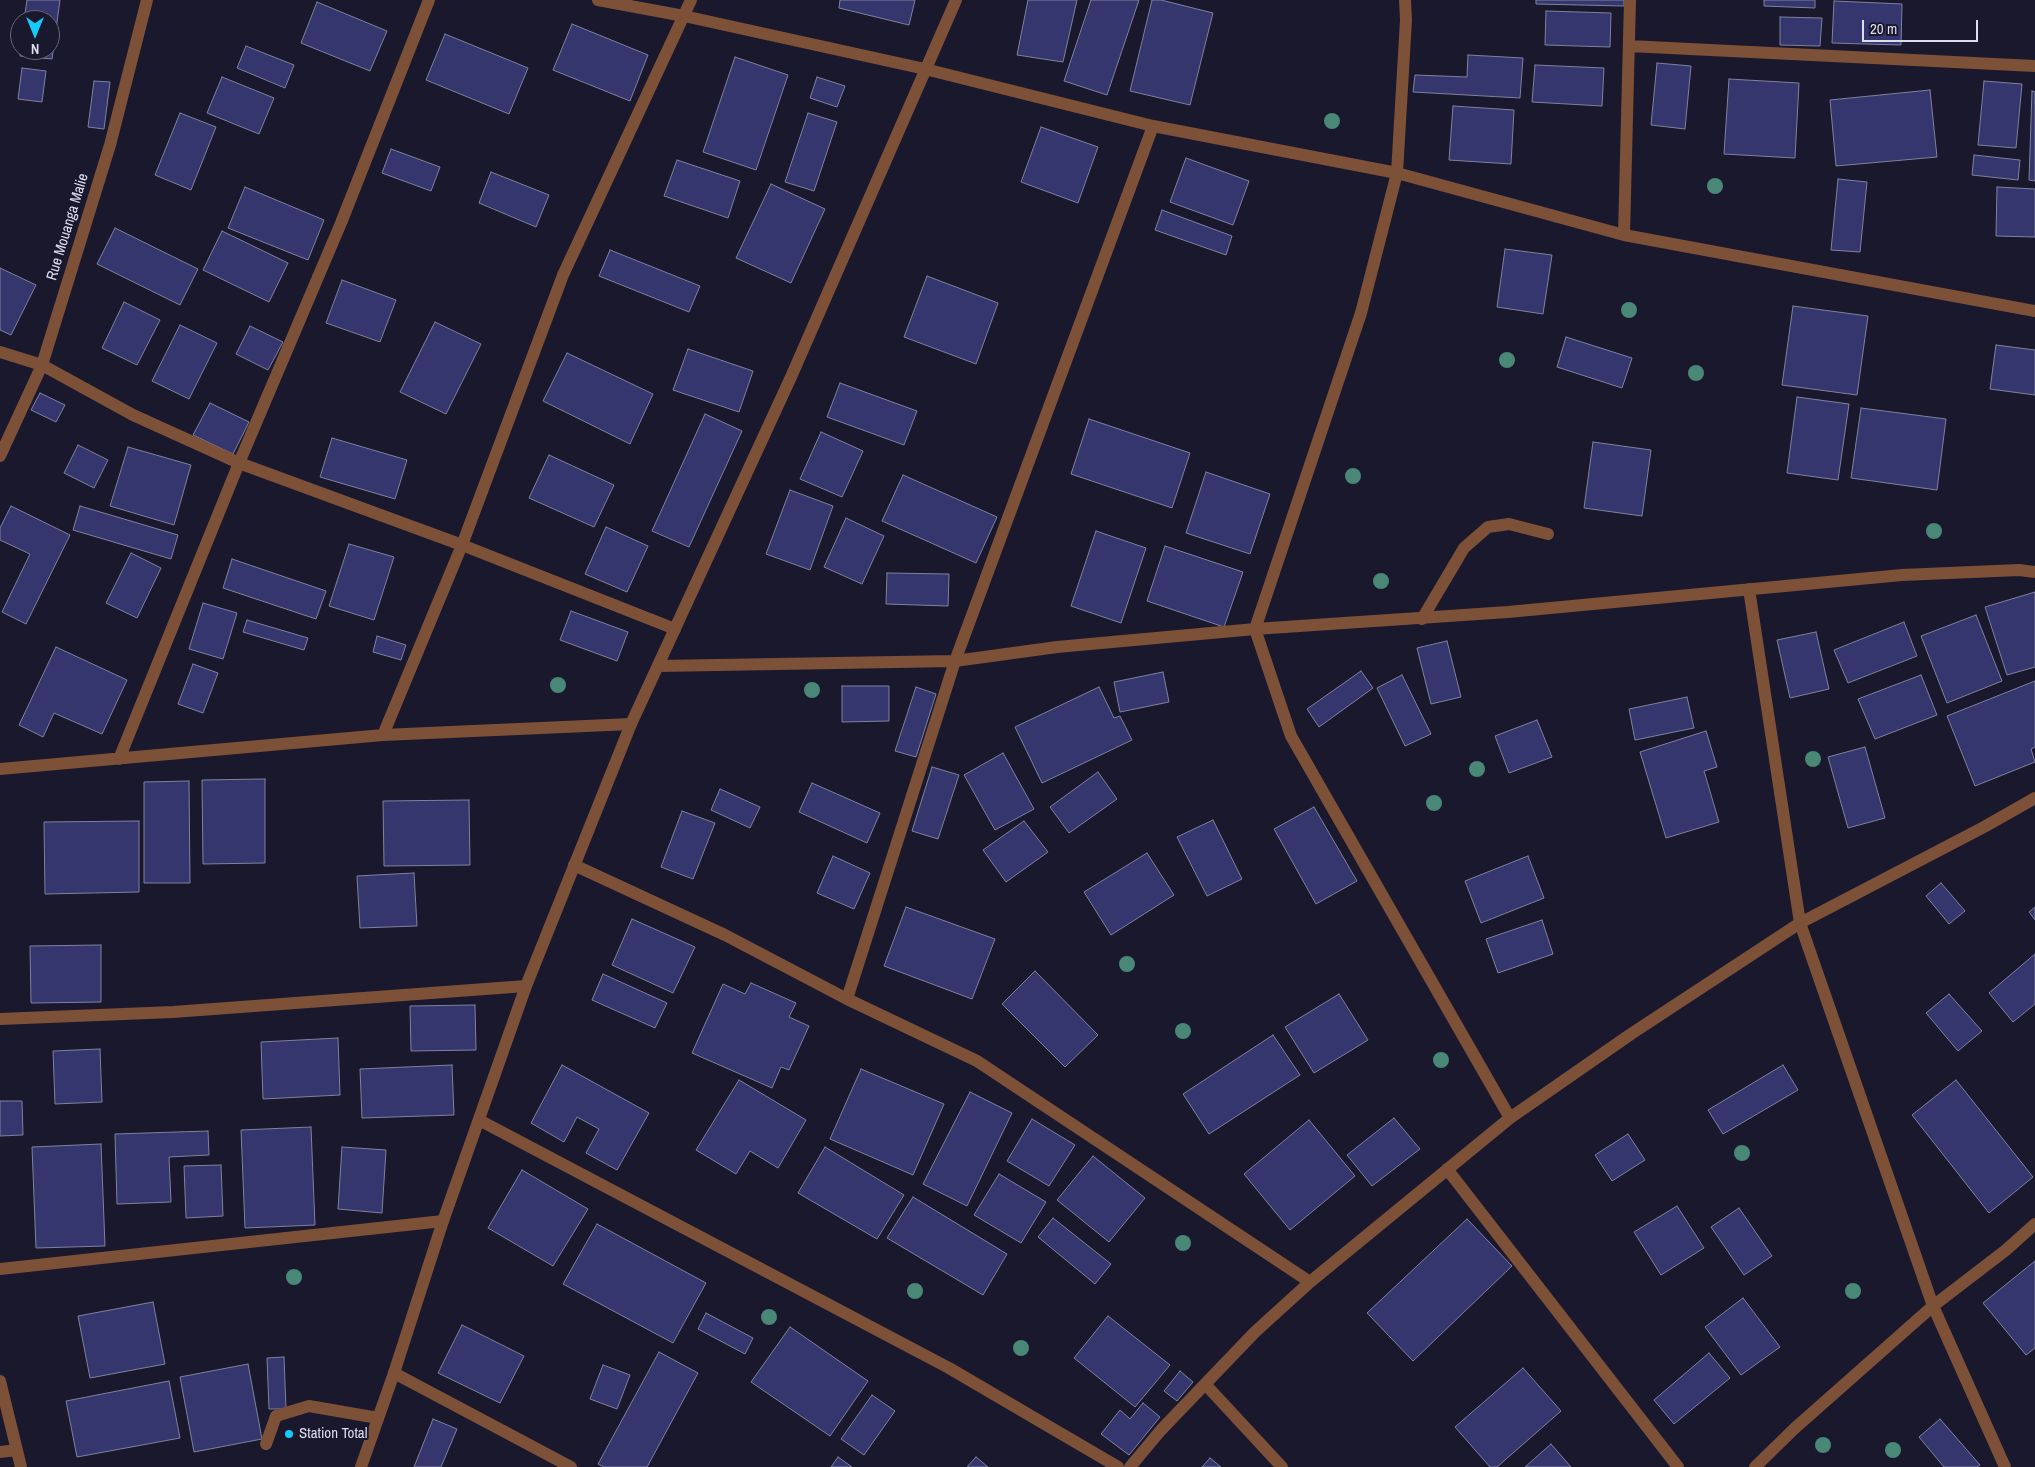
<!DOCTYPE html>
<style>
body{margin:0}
#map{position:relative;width:2035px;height:1467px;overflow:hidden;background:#19182d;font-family:"Archivo Narrow",sans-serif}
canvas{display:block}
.north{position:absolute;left:10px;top:10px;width:50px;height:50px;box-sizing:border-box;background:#19182d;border:1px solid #67677a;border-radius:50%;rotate:180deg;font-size:14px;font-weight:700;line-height:20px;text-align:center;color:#dddeed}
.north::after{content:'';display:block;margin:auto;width:18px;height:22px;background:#16cafb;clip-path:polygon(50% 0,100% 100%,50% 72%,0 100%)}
.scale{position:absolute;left:1862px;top:20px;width:116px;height:22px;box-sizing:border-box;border:2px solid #dddeed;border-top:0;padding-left:6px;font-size:15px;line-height:18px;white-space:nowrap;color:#dddeed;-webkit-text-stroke:4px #19182d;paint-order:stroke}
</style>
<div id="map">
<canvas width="2035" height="1467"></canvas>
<div class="north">N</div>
<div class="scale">20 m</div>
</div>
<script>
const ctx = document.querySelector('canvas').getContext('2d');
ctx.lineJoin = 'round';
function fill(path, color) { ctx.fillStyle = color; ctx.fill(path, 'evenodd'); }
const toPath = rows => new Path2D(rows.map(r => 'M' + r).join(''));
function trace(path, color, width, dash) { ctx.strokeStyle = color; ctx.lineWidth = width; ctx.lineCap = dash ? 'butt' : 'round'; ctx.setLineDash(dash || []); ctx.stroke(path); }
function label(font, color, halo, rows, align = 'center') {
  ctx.font = font + ' "Archivo Narrow",sans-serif'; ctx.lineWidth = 4; ctx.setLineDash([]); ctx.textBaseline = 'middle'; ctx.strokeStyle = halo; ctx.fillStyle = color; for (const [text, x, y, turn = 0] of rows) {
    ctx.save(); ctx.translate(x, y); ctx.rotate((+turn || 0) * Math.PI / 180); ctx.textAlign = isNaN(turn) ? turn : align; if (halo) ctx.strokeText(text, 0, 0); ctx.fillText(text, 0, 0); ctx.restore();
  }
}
const building = toPath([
 [27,0,60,0,52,59,20,56,20,50,50,50,50,20,24,20,27,0],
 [840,0,915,0,909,25,839,8,840,0],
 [1028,0,1077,0,1063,62,1017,55,1028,0],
 [1091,0,1139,0,1107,95,1064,81,1091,0],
 [1152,0,1161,0,1213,13,1190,105,1130,91,1152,0],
 [1536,0,1624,0,1624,6,1536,4,1536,0],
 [1764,0,1815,0,1815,8,1764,6,1764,0],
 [1834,1,1902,4,1901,45,1832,43,1834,1],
 [317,2,387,31,370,71,301,43,317,2],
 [1546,11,1611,13,1610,47,1545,45,1546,11],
 [1780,17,1822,18,1820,46,1780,45,1780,17],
 [572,24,648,55,630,101,553,70,572,24],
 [445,34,528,68,509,114,426,80,445,34],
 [246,46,294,65,285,88,237,68,246,46],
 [1468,55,1523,58,1520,98,1413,92,1415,75,1467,77,1468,55],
 [735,57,788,75,756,170,703,152,735,57],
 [1657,63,1691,66,1685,129,1651,125,1657,63],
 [1535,65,1604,68,1602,106,1532,102,1535,65],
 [22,68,46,71,42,102,18,99,22,68],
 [222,77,274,98,259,134,207,113,222,77],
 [817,77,845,86,837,107,810,98,817,77],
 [1729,79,1799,83,1795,158,1724,154,1729,79],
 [94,81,110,82,104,129,88,127,94,81],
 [1984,81,2022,84,2016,148,1978,145,1984,81],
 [1930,90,1937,157,1836,166,1830,100,1930,90],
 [2032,91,2035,92,2035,181,2029,180,2032,91],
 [1453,106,1514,110,1511,164,1449,160,1453,106],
 [180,113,216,127,191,190,155,175,180,113],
 [808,113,837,122,814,191,785,182,808,113],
 [1041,127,1098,147,1078,203,1021,182,1041,127],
 [391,149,440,167,431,191,382,173,391,149],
 [1974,155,2020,160,2018,180,1972,175,1974,155],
 [1186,158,1249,181,1233,225,1170,202,1186,158],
 [677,160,740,181,728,218,664,196,677,160],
 [491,172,549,195,536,227,479,203,491,172],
 [1838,179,1867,182,1860,252,1831,250,1838,179],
 [771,184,825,209,791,283,736,258,771,184],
 [245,187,324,220,308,260,228,228,245,187],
 [1997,187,2035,189,2035,237,1996,236,1997,187],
 [1162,210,1232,236,1226,255,1155,230,1162,210],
 [115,228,198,269,180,305,97,264,115,228],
 [222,231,288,263,269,302,203,270,222,231],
 [1505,249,1552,255,1543,314,1497,307,1505,249],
 [610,250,700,286,689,312,599,276,610,250],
 [0,268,36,285,11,335,0,330,0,268],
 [927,276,998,303,976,364,904,337,927,276],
 [342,280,396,300,380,342,326,323,342,280],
 [124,302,160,320,137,365,102,348,124,302],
 [1793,306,1868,316,1857,395,1782,385,1793,306],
 [435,322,481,344,446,414,400,392,435,322],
 [180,325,217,343,189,399,152,381,180,325],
 [250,326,283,342,268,370,236,354,250,326],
 [1566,337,1632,358,1622,388,1557,367,1566,337],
 [1996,345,2035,350,2035,395,1990,389,1996,345],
 [688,349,753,371,739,412,673,390,688,349],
 [567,353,653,394,630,444,543,401,567,353],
 [840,383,917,411,904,445,827,417,840,383],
 [40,393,65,405,56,422,31,410,40,393],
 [1797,397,1849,404,1838,480,1787,473,1797,397],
 [210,403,249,422,233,454,193,435,210,403],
 [1861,408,1946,419,1937,490,1851,478,1861,408],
 [705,414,742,431,689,547,652,531,705,414],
 [1089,419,1190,453,1172,508,1071,474,1089,419],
 [821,432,863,451,842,497,800,479,821,432],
 [332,438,407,460,395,499,320,477,332,438],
 [1593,442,1651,450,1642,516,1584,508,1593,442],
 [78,445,108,460,94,488,64,473,78,445],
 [128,447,191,465,174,525,110,506,128,447],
 [549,455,614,485,594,527,529,498,549,455],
 [1206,472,1270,494,1250,554,1186,533,1206,472],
 [903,475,997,517,976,563,882,521,903,475],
 [790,490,833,506,810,570,766,554,790,490],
 [11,506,70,535,26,624,2,612,30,554,0,540,0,528,11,506],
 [80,506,178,535,171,559,73,530,80,506],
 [846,518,884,536,862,584,824,567,846,518],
 [606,527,648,546,627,592,585,574,606,527],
 [1096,531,1146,548,1121,623,1071,606,1096,531],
 [349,544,394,557,374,620,329,606,349,544],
 [1165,546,1243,572,1224,627,1147,601,1165,546],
 [131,553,161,568,137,618,106,603,131,553],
 [232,559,326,591,316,619,223,588,232,559],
 [887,573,949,574,948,606,886,604,887,573],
 [2035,592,2035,667,2007,675,1985,607,2035,592],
 [203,603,237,613,223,659,189,649,203,603],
 [571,611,628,632,617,661,560,640,571,611],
 [1976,615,2002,681,1947,703,1921,636,1976,615],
 [247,620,308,638,304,650,243,632,247,620],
 [1904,622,1917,656,1848,683,1834,650,1904,622],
 [1816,632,1829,689,1790,698,1777,640,1816,632],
 [377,636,406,645,401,660,373,652,377,636],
 [1447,641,1461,697,1431,704,1417,648,1447,641],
 [56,647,127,680,102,734,54,713,43,737,19,725,56,647],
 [193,664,218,673,203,713,178,704,193,664],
 [1361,671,1373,688,1319,727,1307,709,1361,671],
 [1163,672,1169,702,1120,712,1114,682,1163,672],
 [1402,675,1431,734,1405,746,1377,688,1402,675],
 [1921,675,1937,715,1875,739,1858,699,1921,675],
 [2035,681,2035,747,2031,749,2035,762,1975,786,1947,716,2035,681],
 [842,686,889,686,889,721,842,722,842,686],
 [916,687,936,694,916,757,895,751,916,687],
 [1099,687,1114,718,1120,716,1132,740,1042,783,1015,727,1099,687],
 [1687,697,1694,728,1635,740,1629,709,1687,697],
 [1537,720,1552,757,1509,773,1495,736,1537,720],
 [1706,731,1717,767,1704,771,1719,822,1666,838,1640,752,1706,731],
 [1865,747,1885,818,1848,828,1828,757,1865,747],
 [1003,753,1034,809,995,830,964,775,1003,753],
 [932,767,959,775,938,839,912,831,932,767],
 [1098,772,1117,799,1069,833,1050,807,1098,772],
 [265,779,265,863,203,864,202,780,265,779],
 [189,781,190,883,144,883,144,782,189,781],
 [812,783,880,813,867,843,799,812,812,783],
 [720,789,760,807,750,828,711,810,720,789],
 [469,800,470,865,384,866,383,801,469,800],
 [1314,807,1357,881,1316,904,1274,829,1314,807],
 [682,811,715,823,693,879,661,867,682,811],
 [1213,820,1242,879,1207,896,1177,837,1213,820],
 [139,821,139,892,45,894,44,822,139,821],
 [1024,821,1048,852,1006,882,983,850,1024,821],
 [1147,853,1174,895,1111,935,1084,892,1147,853],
 [833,856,870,873,854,909,817,893,833,856],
 [1528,856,1544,898,1481,923,1465,881,1528,856],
 [414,873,417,926,360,928,357,876,414,873],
 [1941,883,1965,911,1949,924,1926,896,1941,883],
 [906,907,995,939,972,999,884,966,906,907],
 [2035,907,2035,920,2029,912,2035,907],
 [632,919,695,947,673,993,612,965,632,919],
 [1542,920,1553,954,1498,973,1486,939,1542,920],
 [101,945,101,1002,31,1003,30,946,101,945],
 [2035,954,2035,1004,2013,1022,1989,993,2035,954],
 [1035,971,1098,1035,1065,1067,1002,1004,1035,971],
 [603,974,667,1003,655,1028,592,1000,603,974],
 [751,983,796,1003,789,1017,809,1026,789,1070,781,1067,772,1088,692,1053,723,984,745,994,751,983],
 [1339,994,1368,1040,1314,1073,1285,1027,1339,994],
 [1949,994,1982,1031,1958,1051,1926,1013,1949,994],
 [475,1005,476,1050,411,1051,410,1006,475,1005],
 [1273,1035,1300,1075,1209,1134,1183,1094,1273,1035],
 [338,1038,340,1095,263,1099,261,1042,338,1038],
 [100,1049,102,1102,55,1104,53,1051,100,1049],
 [452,1065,454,1115,362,1118,360,1069,452,1065],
 [562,1065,649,1113,617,1170,586,1153,599,1129,577,1117,564,1142,531,1123,562,1065],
 [1783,1065,1798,1090,1723,1134,1708,1110,1783,1065],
 [861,1069,944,1104,913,1175,830,1139,861,1069],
 [739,1080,806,1120,778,1168,750,1151,736,1174,696,1150,739,1080],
 [1956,1080,2033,1177,1989,1213,1912,1115,1956,1080],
 [970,1092,1012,1113,967,1206,923,1184,970,1092],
 [0,1101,22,1101,23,1135,0,1136,0,1101],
 [1394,1118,1420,1149,1372,1186,1347,1155,1394,1118],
 [1032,1119,1075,1145,1049,1186,1007,1161,1032,1119],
 [1309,1120,1355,1176,1290,1230,1244,1174,1309,1120],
 [311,1127,315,1225,245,1228,241,1130,311,1127],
 [208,1131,209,1155,169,1157,171,1202,117,1204,115,1134,208,1131],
 [1628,1134,1645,1160,1612,1181,1595,1155,1628,1134],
 [101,1144,105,1246,36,1248,32,1147,101,1144],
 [342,1147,386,1150,382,1213,338,1209,342,1147],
 [825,1147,904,1195,877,1239,798,1193,825,1147],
 [1093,1156,1145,1198,1109,1242,1057,1200,1093,1156],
 [221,1165,223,1216,186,1218,184,1166,221,1165],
 [522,1170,588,1209,553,1266,488,1228,522,1170],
 [999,1174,1046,1202,1021,1243,974,1215,999,1174],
 [913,1197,1007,1254,983,1295,887,1238,913,1197],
 [1677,1206,1704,1248,1661,1275,1634,1232,1677,1206],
 [1739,1208,1772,1256,1744,1275,1711,1227,1739,1208],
 [1053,1218,1111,1264,1095,1284,1038,1237,1053,1218],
 [1467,1219,1512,1266,1413,1361,1367,1313,1467,1219],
 [597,1224,706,1283,673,1343,563,1284,597,1224],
 [2035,1261,2035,1348,2026,1355,1983,1303,2035,1261],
 [1743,1298,1780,1347,1741,1375,1705,1327,1743,1298],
 [153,1302,165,1364,90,1378,78,1316,153,1302],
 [706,1313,753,1338,745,1354,698,1329,706,1313],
 [1108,1316,1170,1365,1135,1407,1074,1358,1108,1316],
 [462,1325,524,1356,500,1403,438,1373,462,1325],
 [790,1327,868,1381,830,1436,751,1382,790,1327],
 [659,1352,698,1373,647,1467,604,1467,598,1464,659,1352],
 [1709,1353,1730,1378,1674,1424,1654,1400,1709,1353],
 [284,1357,286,1409,269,1409,267,1358,284,1357],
 [248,1364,262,1439,194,1452,180,1377,248,1364],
 [603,1365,630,1375,617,1409,590,1399,603,1365],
 [1523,1368,1561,1411,1497,1467,1490,1467,1455,1427,1523,1368],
 [1180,1371,1193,1382,1177,1401,1164,1391,1180,1371],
 [169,1381,180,1438,77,1457,66,1401,169,1381],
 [872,1395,895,1411,864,1455,841,1439,872,1395],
 [1143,1403,1160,1417,1129,1455,1101,1434,1120,1410,1130,1419,1143,1403],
 [433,1419,457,1429,441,1467,414,1467,433,1419],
 [1940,1419,1980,1465,1977,1467,1944,1467,1919,1437,1940,1419],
 [1551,1444,1571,1467,1525,1467,1551,1444],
 [838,1457,852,1467,831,1467,838,1457],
 [976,1457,988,1467,967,1467,976,1457],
 [1210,1458,1221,1467,1202,1467,1210,1458]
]);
const service = toPath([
 [1422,619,1464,548,1488,527,1509,524,1548,534],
 [266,1444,276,1416,309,1406,378,1418]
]);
const minor = toPath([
 [598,0,684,16,925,69,1153,126,1397,173,1624,235,2035,311],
 [1405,0,1406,20,1397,173,1361,313,1255,629,1291,736,1510,1118],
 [1629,46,2035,66],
 [1624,235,1630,0],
 [0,352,42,365,133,415,239,463,462,545,675,629],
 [0,456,42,365,110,145,147,0],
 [1749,589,1800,923,1933,1306,2005,1467],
 [658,666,955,661,1057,647,1255,629,1508,612,1902,575,2019,570,2035,572],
 [383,735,462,545,563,275,691,0],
 [119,759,239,463,341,223,429,0],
 [0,769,383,735,631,724],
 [574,865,725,935,847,999,977,1061,1310,1282],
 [847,999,955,661,1153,126],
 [0,1019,173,1012,526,986],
 [479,1120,949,1368,1118,1467],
 [1447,1169,1678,1467],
 [0,1269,443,1221],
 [394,1373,571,1467],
 [0,1381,21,1467],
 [1206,1385,1282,1467],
 [0,1452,17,1450],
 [1130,1467,1161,1430,1255,1332,1310,1282,1510,1118,1631,1034,1800,923,1984,827,2035,798],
 [1755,1467,1795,1428,1933,1306,2006,1250,2035,1224]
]);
const tertiary = toPath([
 [361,1467,394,1373,443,1221,526,986,631,724,791,377,956,0]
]);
const trees = [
 [1332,121],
 [1715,186],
 [1629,310],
 [1507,360],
 [1696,373],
 [1353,476],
 [1934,531],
 [1381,581],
 [558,685],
 [812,690],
 [1813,759],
 [1477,769],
 [1434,803],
 [1127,964],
 [1183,1031],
 [1441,1060],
 [1742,1153],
 [1183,1243],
 [294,1277],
 [915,1291],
 [1853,1291],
 [769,1317],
 [1021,1348],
 [1823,1445],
 [1893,1450]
];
const markers = [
 [289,1434,5,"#16cafb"]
];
const streetNames = [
 ["Rue Mouanga Malie",68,227,-73]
];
const poiNames = [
 ["Station Total",299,1434]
];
fill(building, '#36366f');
trace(building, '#7f829d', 1);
trace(service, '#7d5038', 12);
trace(minor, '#7d5038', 12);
trace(tertiary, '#7d5038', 12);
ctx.fillStyle = '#498776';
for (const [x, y] of trees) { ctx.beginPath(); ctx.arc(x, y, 8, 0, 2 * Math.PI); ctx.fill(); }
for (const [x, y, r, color] of markers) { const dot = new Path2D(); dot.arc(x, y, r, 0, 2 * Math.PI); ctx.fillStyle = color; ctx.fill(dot); trace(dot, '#19182d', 2); }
label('15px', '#dddeed', '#19182d', streetNames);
label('15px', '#dddeed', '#19182d', poiNames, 'left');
</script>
